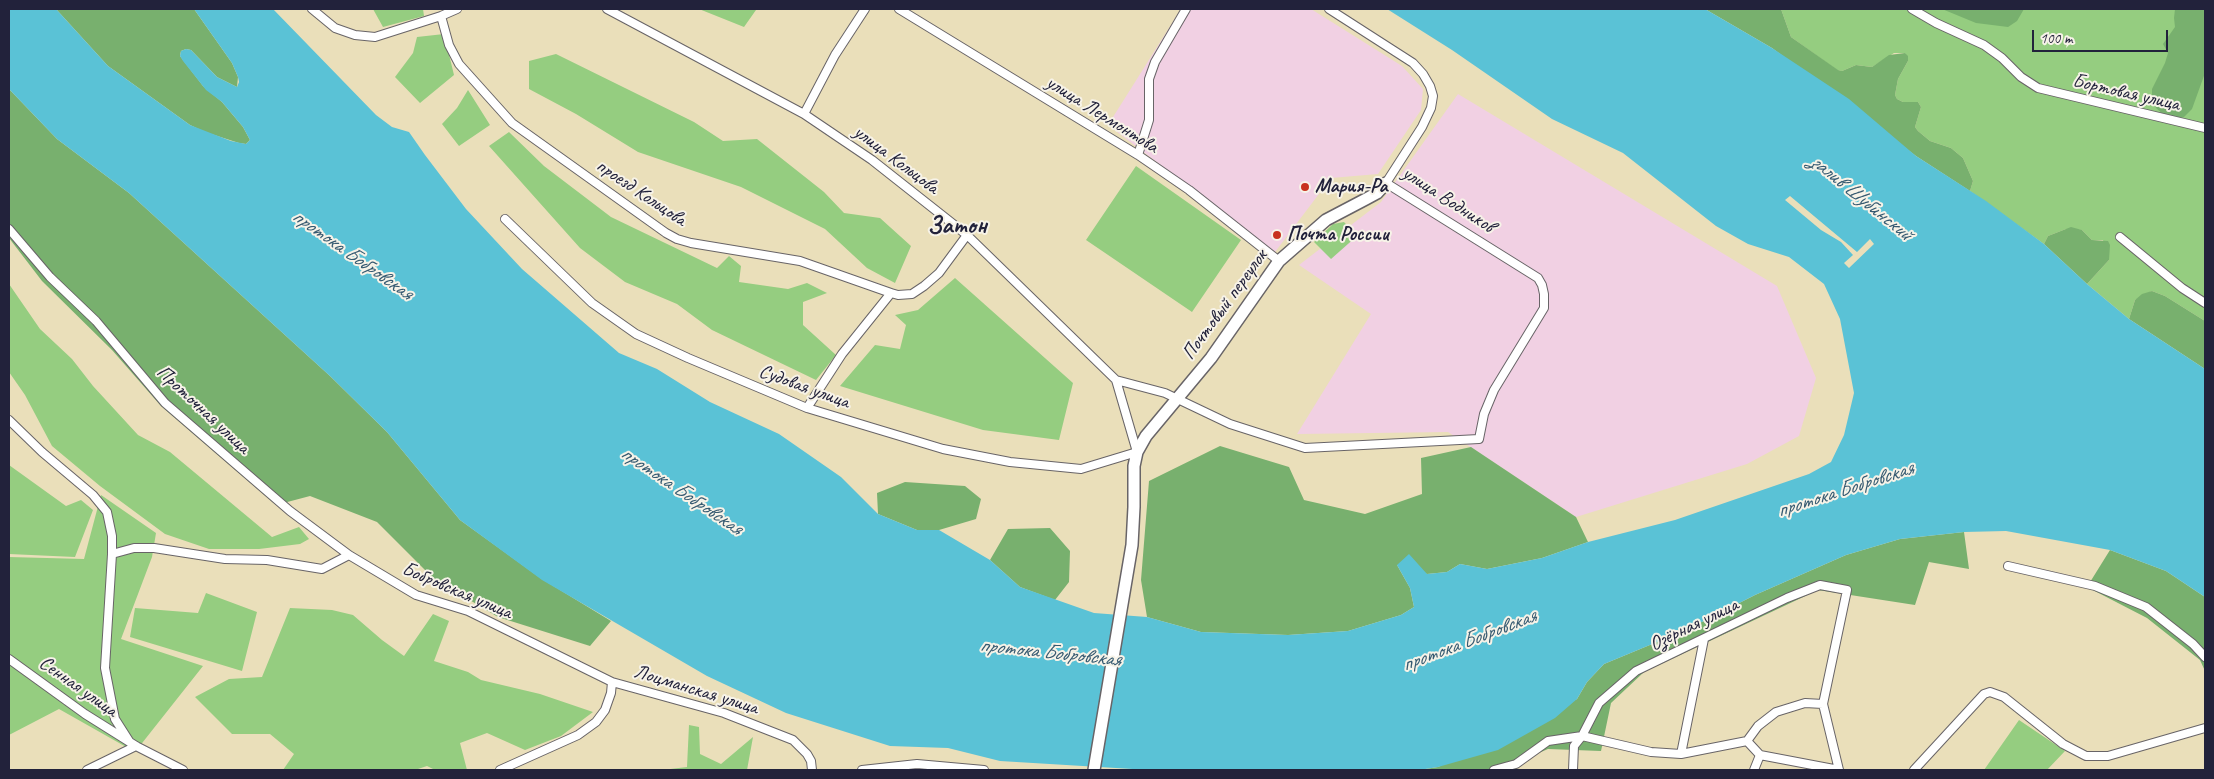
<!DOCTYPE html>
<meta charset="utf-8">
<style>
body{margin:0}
#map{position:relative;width:2214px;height:779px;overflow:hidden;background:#eadfba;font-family:Caveat,sans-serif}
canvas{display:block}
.frame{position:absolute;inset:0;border:10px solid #22223b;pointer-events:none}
.scale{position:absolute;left:2032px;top:30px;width:136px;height:22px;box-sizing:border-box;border:2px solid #22223b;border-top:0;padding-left:6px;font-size:15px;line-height:18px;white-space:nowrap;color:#22223b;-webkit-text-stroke:4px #f7f3e8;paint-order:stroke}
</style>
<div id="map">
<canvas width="2214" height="779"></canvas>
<div class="frame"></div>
<div class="scale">100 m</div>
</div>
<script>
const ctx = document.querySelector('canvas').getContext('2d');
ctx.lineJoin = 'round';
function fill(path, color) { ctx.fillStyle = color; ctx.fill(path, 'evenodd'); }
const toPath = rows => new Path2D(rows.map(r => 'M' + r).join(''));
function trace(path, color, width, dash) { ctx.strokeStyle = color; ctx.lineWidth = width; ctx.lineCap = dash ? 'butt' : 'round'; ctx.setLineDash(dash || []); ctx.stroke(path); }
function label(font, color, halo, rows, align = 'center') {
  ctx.font = font + ' Caveat,sans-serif'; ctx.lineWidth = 4; ctx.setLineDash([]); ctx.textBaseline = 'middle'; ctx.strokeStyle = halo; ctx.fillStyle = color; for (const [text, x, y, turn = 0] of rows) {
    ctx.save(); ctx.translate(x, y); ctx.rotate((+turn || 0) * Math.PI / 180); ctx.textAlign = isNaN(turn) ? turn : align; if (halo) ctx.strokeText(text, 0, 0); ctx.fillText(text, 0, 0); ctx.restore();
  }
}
const built = toPath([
 [1181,9,1311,9,1402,66,1423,89,1421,110,1378,174,1331,178,1275,252,1108,125],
 [1458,94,1777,286,1816,378,1799,436,1747,464,1576,517,1448,432,1297,434,1371,314,1299,265,1381,202]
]);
const green = toPath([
 [373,9,423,9,424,16,383,27],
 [699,9,753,9,756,10,744,27],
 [1781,9,2205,9,2205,321,2165,296,2152,291,2135,300,2129,319,2087,284,2109,260,2103,240,2092,240,2082,230,2066,229,2048,236,2044,244,1970,191,1973,181,1963,158,1951,148,1930,141,1918,131,1915,127,1921,107,1918,102,1903,102,1897,99,1895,95,1898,79,1908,61,1905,53,1894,53,1872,67,1856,65,1842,71,1837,70,1791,37],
 [444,34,454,75,420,103,395,77,413,53,417,37],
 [556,54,694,122,723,141,757,139,824,192,844,213,880,218,911,246,895,283,867,268,825,229,741,187,638,152,576,114,529,89,529,61],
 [468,90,490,125,459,146,442,124,457,108],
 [509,132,544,166,611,217,717,268,729,256,741,266,739,282,788,289,807,283,827,293,803,302,803,325,836,355,816,380,712,330,677,304,625,282,580,248,489,146],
 [1136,166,1241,240,1192,312,1086,240],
 [1344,222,1357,236,1331,259,1314,242,1333,224],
 [955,278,1073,383,1059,440,983,430,840,386,875,345,900,349,906,325,895,315,918,310],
 [9,284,40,329,72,359,93,386,138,435,170,452,272,537,299,527,309,539,300,544,259,549,209,549,165,534,100,486,52,446,25,395,9,372],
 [9,465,66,506,81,500,93,510,75,557,9,554],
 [101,495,156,533,152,557,121,639,203,666,135,752,59,709,9,735,9,557,84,559],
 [206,593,257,612,242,671,130,637,135,608,198,613],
 [290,608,332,610,353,615,382,640,404,656,433,614,449,621,434,661,468,672,481,680,540,694,593,712,561,736,525,750,487,733,460,743,467,770,435,770,427,766,415,770,283,770,294,754,270,734,232,734,195,697,229,679,262,677],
 [2019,720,2065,751,2047,770,1984,770],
 [689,725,699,727,700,754,721,764,753,737,747,770,662,770,687,767]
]);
const forest = toPath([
 [56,9,194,9,232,63,238,77,237,87,217,77,191,50,186,49,181,51,180,56,203,86,222,102,243,127,250,140,246,144,239,143,205,132,190,125,108,66],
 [1705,9,1781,9,1791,37,1838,70,1842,71,1856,65,1872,67,1889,55,1905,53,1908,56,1908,61,1898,79,1895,95,1897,99,1903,102,1918,102,1921,107,1915,127,1918,131,1930,141,1951,148,1963,158,1973,181,1970,191,1916,156,1772,48],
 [1942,9,2024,9,2017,21,2008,27,1976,23],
 [2175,9,2205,9,2205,73,2192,109,2184,117,2173,118,2164,115,2156,108,2152,99,2152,89,2165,63,2168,53,2163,44,2175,27,2174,18],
 [9,89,57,139,129,193,330,376,387,432,460,520,542,579,611,621,590,646,498,617,433,578,377,522,310,496,276,505,161,406,112,350,42,281,9,238],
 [2071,227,2082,230,2092,240,2108,241,2110,245,2109,260,2087,284,2044,244,2048,236],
 [2152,291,2165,296,2205,321,2205,369,2129,319,2135,300,2142,294],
 [1220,446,1289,467,1304,500,1365,514,1422,494,1421,458,1471,447,1576,517,1588,542,1542,558,1487,569,1460,564,1447,572,1427,574,1397,565,1410,588,1414,607,1401,615,1348,631,1288,635,1201,632,1147,617,1141,580,1149,481],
 [905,482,965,486,981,499,976,519,939,530,917,530,878,514,877,493],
 [1050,528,1070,551,1069,582,1055,600,1020,587,990,560,1008,529],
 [1964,532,1969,569,1929,562,1915,605,1818,590,1644,672,1611,703,1601,751,1548,749,1499,770,1419,770,1438,767,1577,699,1587,682,1604,664,1686,630,1755,595,1846,555,1900,539],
 [2110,550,2166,571,2205,597,2205,671,2200,660,2147,618,2087,587]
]);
const water = toPath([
 [9,9,56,9,108,66,190,125,231,141,246,144,250,140,243,127,222,102,206,90,183,61,180,56,181,51,186,49,191,50,217,77,237,87,239,82,238,77,232,63,194,9,273,9,376,115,392,127,409,132,425,155,466,209,522,269,619,353,657,369,710,402,779,434,841,477,878,514,917,530,939,530,990,560,1020,587,1094,613,1147,617,1201,632,1288,635,1348,631,1401,615,1414,607,1410,588,1397,565,1409,554,1427,574,1447,572,1460,564,1487,569,1542,558,1588,542,1675,520,1809,474,1831,462,1844,435,1854,393,1840,319,1824,284,1789,257,1748,244,1716,226,1623,153,1552,119,1452,50,1387,9,1705,9,1772,48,1849,99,1916,156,1986,201,2044,244,2087,284,2129,319,2205,369,2205,597,2166,571,2110,550,2006,531,1964,532,1900,539,1846,555,1755,595,1686,630,1604,664,1587,682,1577,699,1555,718,1498,750,1438,767,1419,770,1149,770,1000,761,948,748,890,746,786,713,707,676,542,580,460,520,387,432,330,376,129,193,57,139,9,89]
]);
const pier = toPath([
 [1790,196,1857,252,1870,239,1874,244,1849,268,1844,263,1853,255,1841,242,1821,230,1785,200]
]);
const street = toPath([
 [312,9,335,28,355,35,375,37,441,16,457,9],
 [899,9,1138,155,1189,190,1279,261],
 [1912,9,1936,23,1984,45,2002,58,2021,77,2038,88,2205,128],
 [441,16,449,45,459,64,512,123,666,233,677,239,691,243,800,261,891,293],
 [804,114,835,55,865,9],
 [1138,155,1149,120,1149,79,1155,62,1186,9],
 [505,219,592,303,636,334,688,358,807,408,943,449,1010,462,1081,469,1137,452,1116,380,967,235,872,160,804,114,607,9],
 [9,229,50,277,96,321,165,403,290,511,349,555],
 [2120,237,2182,288,2205,303],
 [1116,380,1165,393,1230,424,1305,448,1479,439,1484,414,1494,390,1544,308,1544,294,1542,285,1538,278,1386,183,1422,127,1431,108,1433,96,1430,86,1423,74,1413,63,1329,9],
 [807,408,842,354,891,293,898,295,912,294,924,286,939,273,967,235],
 [9,420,42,452,93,495,107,512,112,536,112,554,105,668,115,719,129,741],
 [112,554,134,548,154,548,225,559,267,560,322,569,349,555,416,595,468,611,612,682,724,713,793,740,807,754,811,761,812,770],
 [2008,566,2095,586,2146,607,2193,644,2205,657],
 [9,659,85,714,136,746,183,770],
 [1747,741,1758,726,1776,712,1805,703,1823,704],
 [1681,754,1704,639],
 [87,770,136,746],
 [500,770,578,735,596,722,605,710,611,693,612,682],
 [862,770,917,764,984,770],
 [1494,770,1516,764,1548,741,1582,736,1651,752,1681,754,1747,741,1760,755],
 [1573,770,1574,746,1582,736,1599,703,1636,671,1787,598,1820,585,1847,590,1823,704,1839,770],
 [1754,770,1760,755,1839,770],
 [1914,770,1984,694,1990,692,2004,697,2063,744,2086,756,2108,756,2205,728]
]);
const secondary = toPath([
 [1094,770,1132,545,1134,507,1134,466,1137,452,1146,436,1211,358,1279,261,1326,220,1366,199,1377,193,1386,183]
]);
const markers = [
 [1305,187,5,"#c8321e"],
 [1277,235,5,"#c8321e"]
];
const streetNames = [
 ["Бортовая улица",2126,93,13],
 ["улица Лермонтова",1102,115,32],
 ["улица Кольцова",896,160,37],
 ["проезд Кольцова",641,193,34],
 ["улица Водников",1448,200,33],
 ["Почтовый переулок",1225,305,-54],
 ["Судовая улица",804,387,20],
 ["Проточная улица",203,410,43],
 ["Бобровская улица",457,591,23],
 ["Озёрная улица",1694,625,-26],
 ["Сенная улица",78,687,35],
 ["Лоцманская улица",696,690,17]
];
const poiNames = [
 ["Мария-Ра",1315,187],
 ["Почта России",1287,235]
];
const waterNames = [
 ["залив Шубинский",1861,198,39],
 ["протока Бобровская",352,255,35],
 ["протока Бобровская",1845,490,-18],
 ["протока Бобровская",681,491,34],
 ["протока Бобровская",1469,641,-21],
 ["протока Бобровская",1050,653,6]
];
const districtNames = [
 ["Затон",957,226]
];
fill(built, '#f1d0e3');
fill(green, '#95cd80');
fill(forest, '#78b06e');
fill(water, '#5ac2d6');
fill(pier, '#eadfba');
trace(street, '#686467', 10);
trace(secondary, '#686467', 14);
trace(street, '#fff', 8);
trace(secondary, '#fff', 11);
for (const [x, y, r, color] of markers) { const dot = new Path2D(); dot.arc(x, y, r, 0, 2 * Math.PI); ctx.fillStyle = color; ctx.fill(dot); trace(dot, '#f7f3e8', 2); }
label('20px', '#22223b', '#f7f3e8', streetNames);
label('bold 20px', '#22223b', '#f7f3e8', poiNames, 'left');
label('italic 21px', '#365a71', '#f7f3e8', waterNames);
label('bold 25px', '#22223b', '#f7f3e8', districtNames);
</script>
